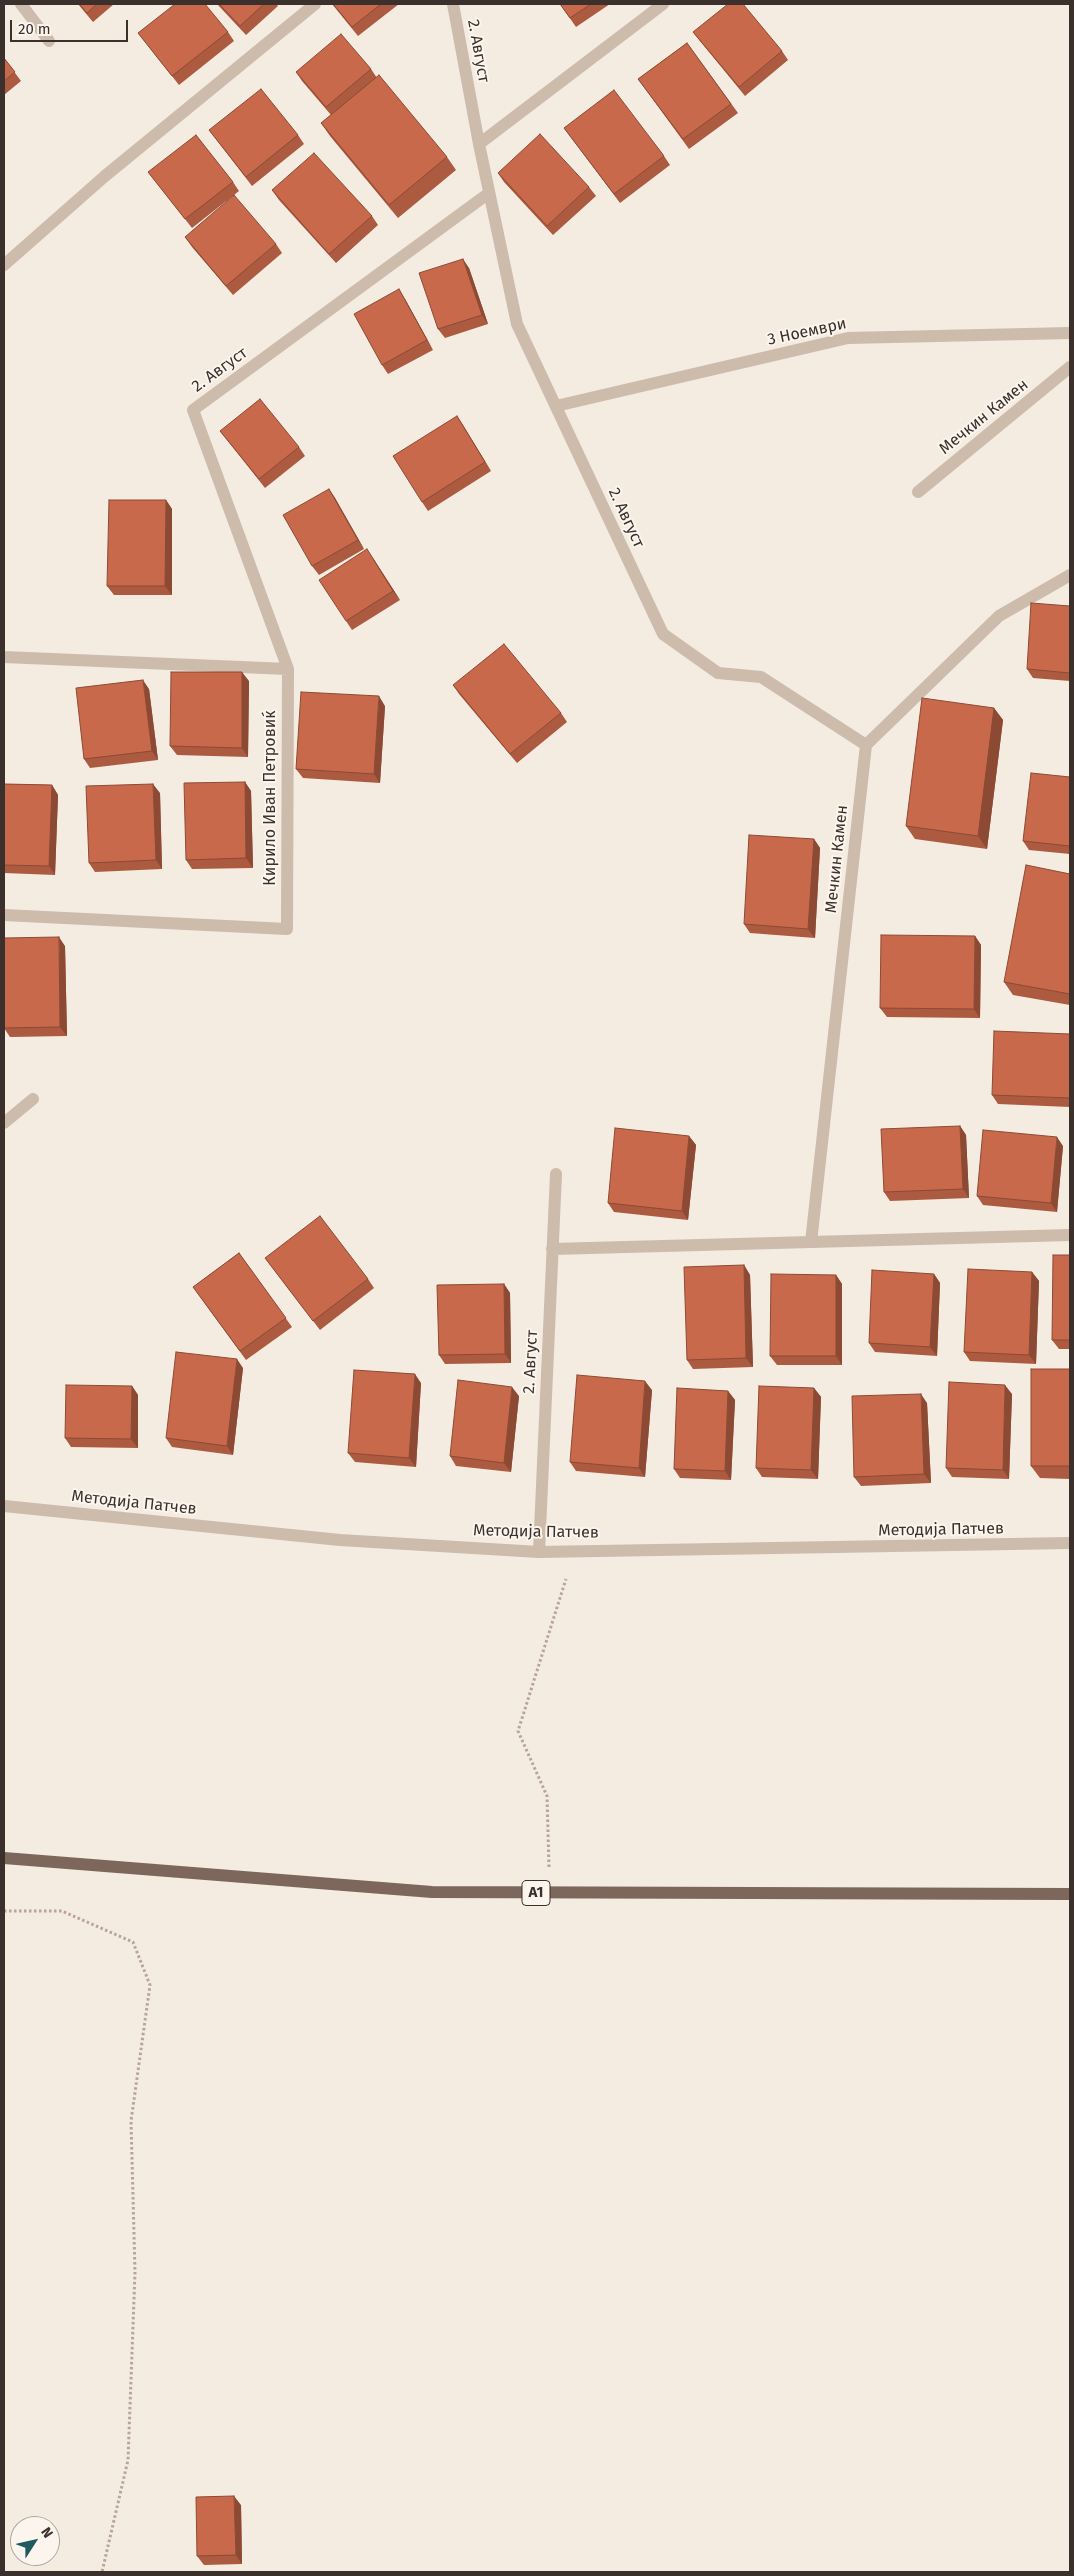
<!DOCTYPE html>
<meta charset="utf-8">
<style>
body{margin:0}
#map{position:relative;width:1074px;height:2576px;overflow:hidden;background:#f4ebe1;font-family:"Fira Sans",sans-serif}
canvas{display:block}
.frame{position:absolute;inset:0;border:5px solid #3b302b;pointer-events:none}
.north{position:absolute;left:10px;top:2516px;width:50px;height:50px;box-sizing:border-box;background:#fbf5ee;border:1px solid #aea6a0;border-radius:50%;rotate:55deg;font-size:14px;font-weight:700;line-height:20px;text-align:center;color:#3b302b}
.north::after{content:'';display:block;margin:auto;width:18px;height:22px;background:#1f5a5e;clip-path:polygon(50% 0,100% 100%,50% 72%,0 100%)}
.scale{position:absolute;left:10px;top:20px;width:118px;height:22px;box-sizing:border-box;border:2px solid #3b302b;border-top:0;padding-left:6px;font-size:15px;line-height:18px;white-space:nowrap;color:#3b302b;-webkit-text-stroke:4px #fbf5ee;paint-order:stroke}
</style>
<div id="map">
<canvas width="1074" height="2576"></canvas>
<div class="frame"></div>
<div class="north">N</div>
<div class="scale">20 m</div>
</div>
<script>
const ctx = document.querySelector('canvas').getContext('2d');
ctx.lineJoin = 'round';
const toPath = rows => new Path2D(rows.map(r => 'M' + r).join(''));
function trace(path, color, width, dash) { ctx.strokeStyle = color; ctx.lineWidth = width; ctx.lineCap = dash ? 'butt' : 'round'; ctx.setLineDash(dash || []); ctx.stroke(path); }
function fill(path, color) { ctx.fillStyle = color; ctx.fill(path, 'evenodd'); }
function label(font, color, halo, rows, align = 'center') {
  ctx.font = font + ' "Fira Sans",sans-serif'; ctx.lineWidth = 4; ctx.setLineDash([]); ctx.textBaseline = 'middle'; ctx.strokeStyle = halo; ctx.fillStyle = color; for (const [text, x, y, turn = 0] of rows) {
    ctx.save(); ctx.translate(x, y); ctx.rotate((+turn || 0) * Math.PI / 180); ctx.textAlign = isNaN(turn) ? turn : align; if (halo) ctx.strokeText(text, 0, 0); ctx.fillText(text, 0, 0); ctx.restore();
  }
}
const path = toPath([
 [549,1867,547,1796,518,1731,566,1579],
 [4,1911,62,1911,133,1942,150,1985,131,2121,135,2272,128,2460,102,2572]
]);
const street = toPath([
 [21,4,49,41],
 [453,4,479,144,517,324,663,634,718,673,761,677,866,745],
 [479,144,663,4],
 [4,265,105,176,315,4],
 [556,406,848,338,1070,333],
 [918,492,1070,367],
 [4,657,288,669],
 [4,915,287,929,288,669,193,410,489,193],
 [4,1123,33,1099],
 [811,1242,866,745,999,616,1070,575],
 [552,1249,1070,1235],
 [4,1506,340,1540,539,1552,1070,1543],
 [539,1552,556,1174]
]);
const primary = toPath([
 [4,1858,432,1892,1070,1894]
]);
const wall = toPath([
 [78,4,114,4,93,22],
 [217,4,276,4,278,6,246,35],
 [332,4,399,4,358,36],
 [560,4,610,4,576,27],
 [228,32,234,41,179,85,138,33],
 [693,32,782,51,788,60,745,96,700,41],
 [687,43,738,113,689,149,638,79],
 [4,58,21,81,4,95],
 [371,69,377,78,447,157,456,170,398,218,330,136,321,123,331,115,302,81,296,72],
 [564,128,664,156,670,165,620,203],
 [209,130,298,135,304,144,252,186],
 [148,172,233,182,239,191,192,228],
 [498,173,589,187,596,196,553,235,504,182],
 [272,190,372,216,378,225,336,263,279,200],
 [185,237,276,244,282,253,233,295,192,247],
 [469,268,488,324,445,338,438,329],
 [405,299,433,350,388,374,382,365],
 [457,416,491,471,428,511,422,502],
 [220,431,299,447,305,456,265,488],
 [329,489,335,498,364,549,319,575,312,566],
 [166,500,172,509,172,595,114,595,107,586],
 [373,558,400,600,352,630,346,621],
 [1070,606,1070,681,1033,678,1027,669],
 [249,681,248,757,177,755,170,746],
 [453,685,561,713,567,722,517,763,459,694],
 [149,689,158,760,90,768,84,759],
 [385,706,380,783,303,778,296,769],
 [994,708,1003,720,987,849,915,839,906,826],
 [1070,777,1070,854,1029,850,1023,841],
 [245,782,251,791,253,868,192,869,186,860],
 [4,784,52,785,58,795,55,875,4,873],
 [160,793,162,869,95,872,89,863],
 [814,839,820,848,815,938,750,933,744,924],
 [1070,874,1070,1005,1013,995,1004,982],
 [975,936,981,945,980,1018,887,1017,880,1008],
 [65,946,67,1036,10,1037,4,1028],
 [1070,1034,1070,1107,998,1104,992,1095],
 [960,1126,966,1135,969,1198,890,1201,884,1192],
 [689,1136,696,1145,688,1220,614,1212,608,1203],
 [1063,1146,1057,1212,983,1205,977,1196],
 [239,1253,292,1327,246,1360,193,1287],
 [1070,1255,1070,1349,1059,1349,1052,1340],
 [265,1258,368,1279,374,1288,320,1330],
 [744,1265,750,1275,753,1367,693,1369,687,1360],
 [1032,1272,1039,1281,1036,1364,970,1361,964,1352],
 [934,1274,940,1283,937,1356,875,1352,869,1343],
 [836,1275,842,1284,842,1365,777,1365,770,1356],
 [504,1284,510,1293,511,1363,445,1364,439,1355],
 [243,1368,233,1455,172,1447,166,1438],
 [1070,1369,1070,1479,1040,1478,1031,1466],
 [421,1383,416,1467,355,1462,348,1453],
 [132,1386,138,1395,138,1448,71,1447,65,1438],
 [814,1388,821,1397,818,1479,762,1477,756,1468],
 [652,1390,645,1477,576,1471,570,1462],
 [728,1391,735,1400,731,1480,680,1478,674,1469],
 [1012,1394,1009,1479,952,1477,946,1468],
 [519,1396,511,1472,456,1466,450,1456],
 [927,1403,931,1483,861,1486,854,1477],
 [241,2505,242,2564,204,2565,197,2556]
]);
const shadedWall = toPath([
 [463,259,469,268,488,324,482,315],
 [399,289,405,299,433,350,427,340],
 [457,416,463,425,491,471,485,462],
 [329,489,335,498,364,549,358,540],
 [166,500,172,509,172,595,165,586],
 [367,549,373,558,400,600,393,591],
 [242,672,249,681,248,757,242,748],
 [143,680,149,689,158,760,152,751],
 [379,696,385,706,380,783,374,774],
 [994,708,1003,720,987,849,978,836],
 [245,782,251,791,253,868,246,858],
 [153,784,160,793,162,869,156,860],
 [52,785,58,795,55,875,49,866],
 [814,839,820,848,815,938,808,929],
 [975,936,981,945,980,1018,974,1009],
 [59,937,65,946,67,1036,60,1027],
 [960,1126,966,1135,969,1198,963,1189],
 [689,1136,696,1145,688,1220,682,1211],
 [1057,1137,1063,1146,1057,1212,1051,1203],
 [744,1265,750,1275,753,1367,746,1358],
 [1032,1272,1039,1281,1036,1364,1029,1355],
 [934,1274,940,1283,937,1356,930,1347],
 [836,1275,842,1284,842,1365,836,1356],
 [504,1284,510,1293,511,1363,505,1354],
 [237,1359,243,1368,233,1455,227,1446],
 [415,1374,421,1383,416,1467,409,1458],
 [645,1381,652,1390,645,1477,639,1468],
 [1005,1385,1012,1394,1009,1479,1003,1470],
 [132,1386,138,1395,138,1448,131,1439],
 [512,1387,519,1396,511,1472,504,1463],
 [814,1388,821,1397,818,1479,811,1470],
 [728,1391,735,1400,731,1480,725,1471],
 [921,1394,927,1403,931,1483,924,1474],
 [234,2496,241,2505,242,2564,236,2555]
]);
const building = toPath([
 [79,4,97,4,87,13,79,4],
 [175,4,205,4,228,32,172,76,138,33,175,4],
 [219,4,264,4,240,26,219,4],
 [333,4,381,4,352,27,333,4],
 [560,4,591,4,570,18,560,4],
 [728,4,743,4,782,51,739,87,693,32,728,4],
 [341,34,371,69,326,107,296,72,341,34],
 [687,43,731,104,683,139,638,79,687,43],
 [4,58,15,72,4,81,4,58],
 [379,75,447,157,389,205,321,123,379,75],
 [261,89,298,135,246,177,209,130,261,89],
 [614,90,664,156,614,194,564,128,614,90],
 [540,134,589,187,547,226,498,173,540,134],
 [196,135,233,182,185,219,148,172,196,135],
 [314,153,372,216,329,254,272,190,314,153],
 [234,195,276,244,226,286,185,237,234,195],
 [463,259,482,315,438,329,419,273,463,259],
 [399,289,427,340,382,365,354,314,399,289],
 [260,399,299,447,259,479,220,431,260,399],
 [457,416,485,462,422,502,393,456,457,416],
 [329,489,358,540,312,566,283,515,329,489],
 [109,500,166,500,165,586,107,586,109,500],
 [367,549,393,591,346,621,319,580,367,549],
 [1031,603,1070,606,1070,673,1027,669,1031,603],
 [504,644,561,713,510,754,453,685,504,644],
 [171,672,242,672,242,748,170,746,171,672],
 [143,680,152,751,84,759,76,688,143,680],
 [301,692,379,696,374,774,296,769,301,692],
 [922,698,994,708,978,836,906,826,922,698],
 [1031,773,1070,777,1070,846,1023,841,1031,773],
 [245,782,246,858,186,860,184,783,245,782],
 [4,784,52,785,49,866,4,865,4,784],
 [153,784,156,860,89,863,86,786,153,784],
 [749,835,814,839,808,929,744,924,749,835],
 [1026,865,1070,874,1070,994,1004,982,1026,865],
 [881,935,975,936,974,1009,880,1008,881,935],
 [59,937,60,1027,4,1028,4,938,59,937],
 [994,1031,1070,1034,1070,1098,992,1095,994,1031],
 [960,1126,963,1189,884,1192,881,1129,960,1126],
 [615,1128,689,1136,682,1211,608,1203,615,1128],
 [983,1130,1057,1137,1051,1203,977,1196,983,1130],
 [320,1216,368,1279,313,1321,265,1258,320,1216],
 [239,1253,286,1318,240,1351,193,1287,239,1253],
 [1053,1255,1070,1255,1070,1340,1052,1340,1053,1255],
 [744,1265,746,1358,687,1360,684,1267,744,1265],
 [968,1269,1032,1272,1029,1355,964,1352,968,1269],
 [872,1270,934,1274,930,1347,869,1343,872,1270],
 [771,1274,836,1275,836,1356,770,1356,771,1274],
 [504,1284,505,1354,439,1355,437,1285,504,1284],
 [176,1352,237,1359,227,1446,166,1438,176,1352],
 [1031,1369,1070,1369,1070,1466,1031,1466,1031,1369],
 [354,1370,415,1374,409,1458,348,1453,354,1370],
 [577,1375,645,1381,639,1468,570,1462,577,1375],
 [458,1380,512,1387,504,1463,450,1456,458,1380],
 [949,1382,1005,1385,1003,1470,946,1468,949,1382],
 [66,1385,132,1386,131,1439,65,1438,66,1385],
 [759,1386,814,1388,811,1470,756,1468,759,1386],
 [677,1388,728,1391,725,1471,674,1469,677,1388],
 [921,1394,924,1474,854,1477,852,1396,921,1394],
 [234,2496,236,2555,197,2556,196,2497,234,2496]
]);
const shields = [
 [536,1893,28]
];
const shieldNames = [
 ["A1",536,1893]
];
const streetNames = [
 ["2. Август",478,51,80],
 ["3 Ноември",807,332,-12],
 ["2. Август",220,370,-36],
 ["Мечкин Камен",984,417,-39],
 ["2. Август",626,518,65],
 ["Кирило Иван Петровиќ",271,798,-90],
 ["Мечкин Камен",837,859,-84],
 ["2. Август",531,1362,-87],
 ["Методиjа Патчев",134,1503,6],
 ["Методиjа Патчев",941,1530,-1],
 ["Методиjа Патчев",536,1532,1]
];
trace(path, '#b9a596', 3, [2.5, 2.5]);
trace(street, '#cdbbac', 12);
trace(primary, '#7d675c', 12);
fill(wall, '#ac5a40');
fill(shadedWall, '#8c4a34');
fill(building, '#c8694b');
trace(building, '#8c4a34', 1);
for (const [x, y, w] of shields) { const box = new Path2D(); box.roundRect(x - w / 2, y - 12.5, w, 25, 4); ctx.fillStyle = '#fbf5ee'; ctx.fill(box); trace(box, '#3b302b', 1); }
label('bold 15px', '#3b302b', null, shieldNames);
label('16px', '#3b302b', '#fbf5ee', streetNames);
</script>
